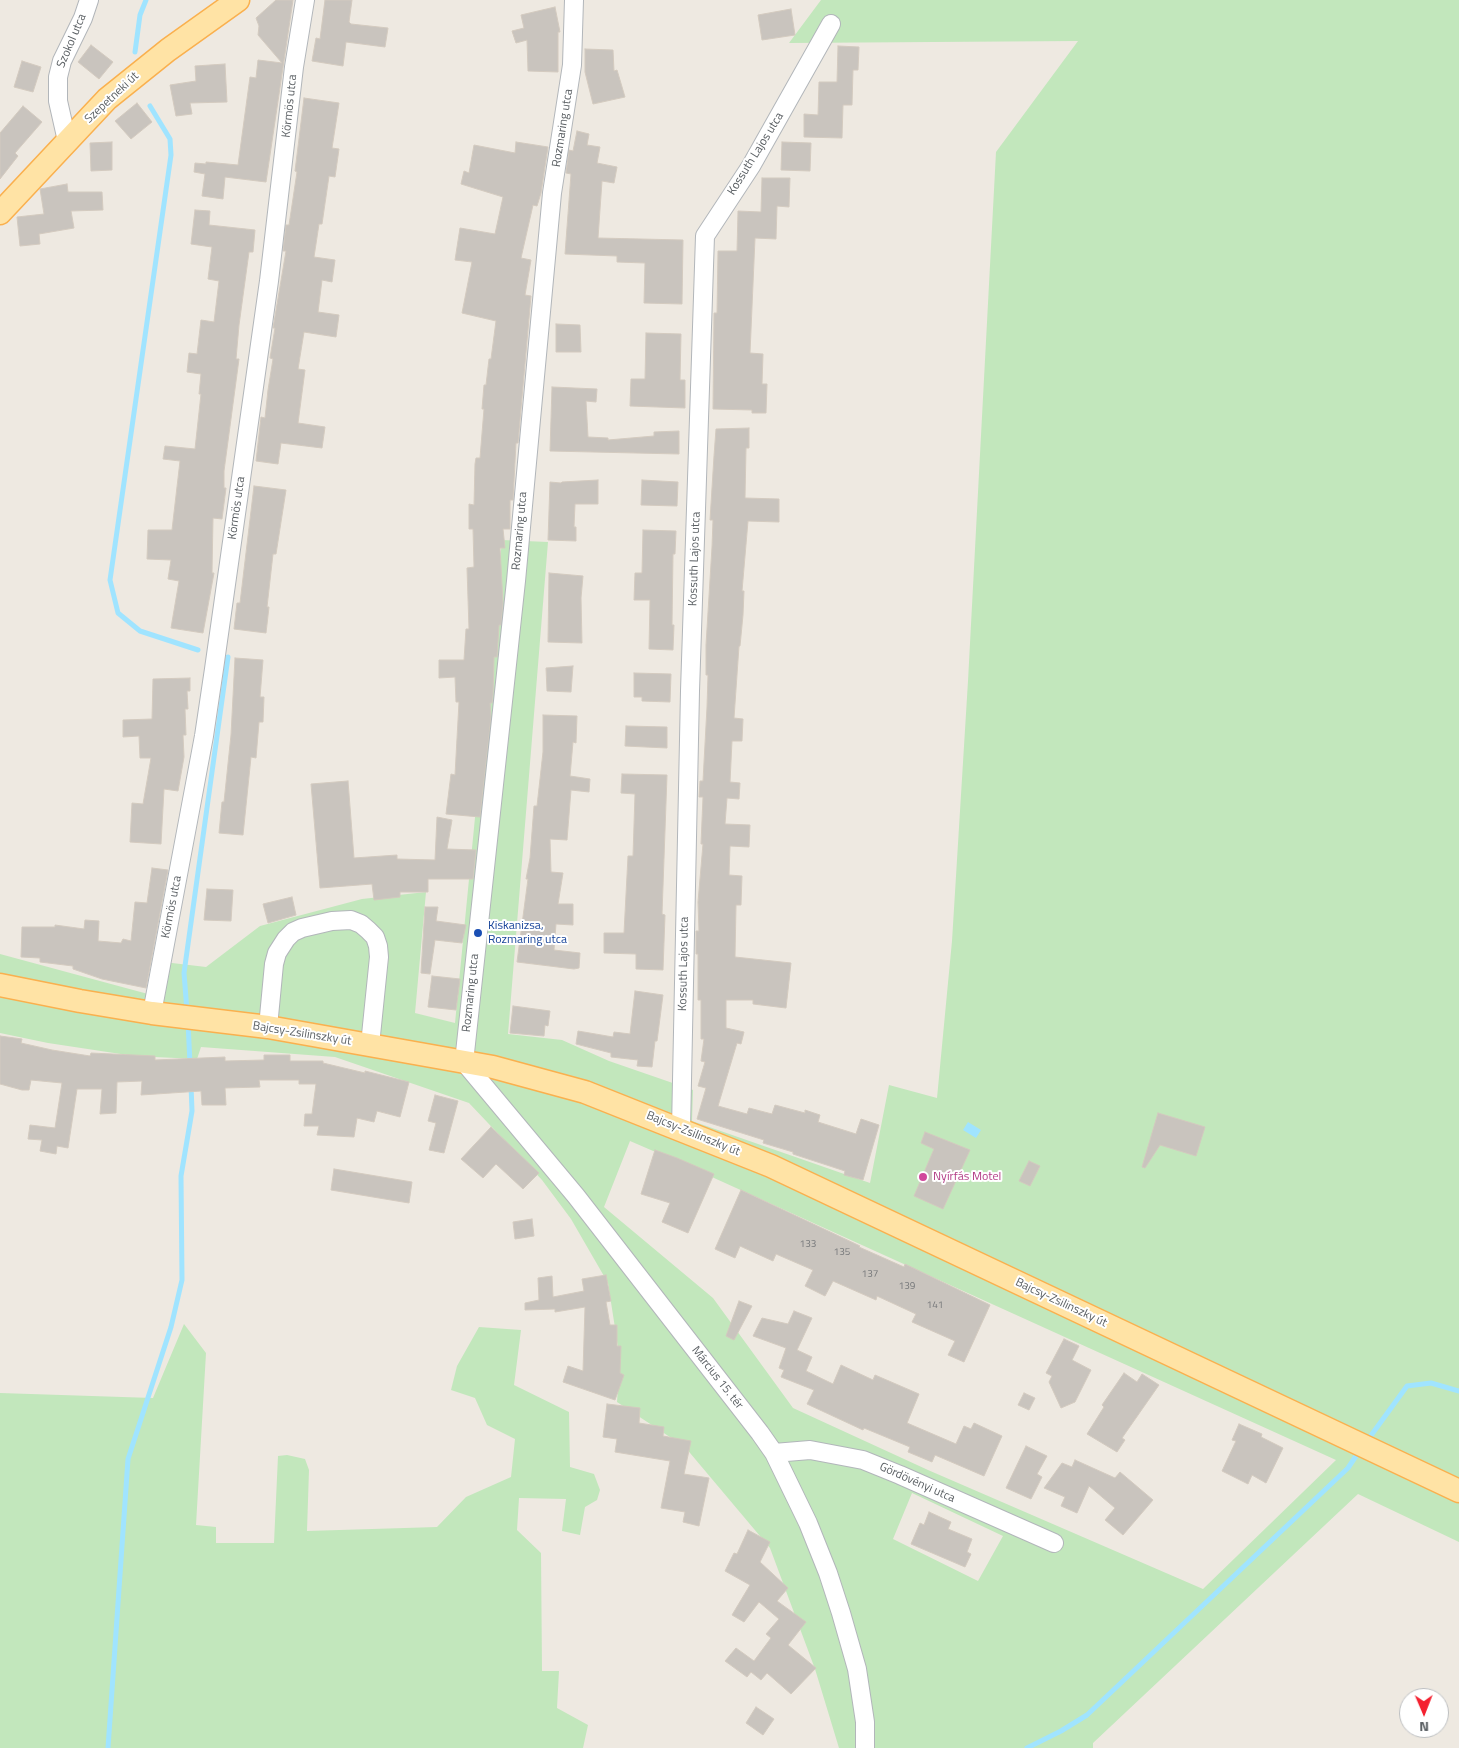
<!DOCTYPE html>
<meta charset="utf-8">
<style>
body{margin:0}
#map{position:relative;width:1459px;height:1748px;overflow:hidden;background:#eee9e1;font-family:"Titillium Web",sans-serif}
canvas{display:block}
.north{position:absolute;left:1399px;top:1688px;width:50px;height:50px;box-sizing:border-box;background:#fff;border:1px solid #bdbfc1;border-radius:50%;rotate:179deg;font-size:14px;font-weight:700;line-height:20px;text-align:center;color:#5a5f63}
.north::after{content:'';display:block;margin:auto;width:18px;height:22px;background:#f42130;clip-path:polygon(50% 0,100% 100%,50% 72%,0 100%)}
</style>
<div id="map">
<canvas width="1459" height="1748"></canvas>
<div class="north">N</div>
</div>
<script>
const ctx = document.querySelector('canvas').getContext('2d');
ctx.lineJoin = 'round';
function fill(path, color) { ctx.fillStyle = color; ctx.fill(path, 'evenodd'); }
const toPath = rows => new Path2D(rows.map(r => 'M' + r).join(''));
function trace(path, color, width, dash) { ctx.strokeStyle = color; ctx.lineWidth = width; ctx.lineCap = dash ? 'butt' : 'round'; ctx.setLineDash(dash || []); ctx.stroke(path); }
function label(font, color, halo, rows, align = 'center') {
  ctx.font = font + ' "Titillium Web",sans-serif'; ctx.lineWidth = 4; ctx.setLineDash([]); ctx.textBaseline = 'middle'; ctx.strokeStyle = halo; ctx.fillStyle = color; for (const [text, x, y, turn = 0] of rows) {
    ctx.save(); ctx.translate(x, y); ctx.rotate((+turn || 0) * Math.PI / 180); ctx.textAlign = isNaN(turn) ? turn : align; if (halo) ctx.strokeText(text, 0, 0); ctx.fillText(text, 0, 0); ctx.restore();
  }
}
const green = toPath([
 [821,0,1459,0,1459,1542,1358,1494,1093,1743,1093,1748,839,1748,815,1669,770,1548,685,1447,617,1402,620,1360,608,1283,571,1219,542,1180,469,1103,335,1057,201,1047,197,1059,134,1056,48,1043,0,1033,0,954,148,994,155,961,206,967,260,926,362,899,426,892,415,1013,455,1023,502,540,548,542,508,1034,562,1040,609,1061,693,1090,692,1121,870,1183,889,1085,937,1098,952,941,968,681,996,152,1078,41,789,43],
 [630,1141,681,1163,1336,1460,1203,1589,928,1470,793,1408,713,1298,604,1207],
 [912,1493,1003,1536,978,1581,893,1539],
 [184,1324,206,1353,196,1525,216,1527,216,1543,274,1543,278,1456,287,1455,305,1459,309,1470,307,1531,437,1527,466,1497,511,1477,515,1439,487,1425,475,1398,451,1390,457,1366,479,1327,521,1330,514,1385,569,1412,570,1467,594,1474,600,1490,597,1500,585,1507,580,1535,562,1531,566,1499,519,1498,517,1530,541,1553,542,1671,559,1671,557,1708,588,1725,583,1748,0,1748,0,1393,153,1398]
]);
const water = toPath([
 [968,1122,981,1130,976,1138,963,1130]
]);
const stream = toPath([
 [135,52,140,15,146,0],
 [150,106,170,139,171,155,110,580,118,613,140,631,198,650],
 [187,1011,184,973,228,657],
 [188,1022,190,1064],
 [1367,1441,1407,1386,1431,1383,1459,1391],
 [108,1748,128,1459,171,1327,182,1280,181,1176,192,1111,191,1085],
 [1027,1748,1061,1731,1087,1715,1348,1468,1360,1450]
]);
const building = toPath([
 [276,0,293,0,266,182,225,177,223,199,202,196,205,174,194,172,195,163,206,164,206,162,238,165,250,77,256,78,258,60,282,63,258,35,259,26,256,18,276,0],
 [325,0,352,0,349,22,351,24,388,28,385,47,346,42,343,66,312,61,316,38,320,39,325,0],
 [555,7,560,32,558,32,558,72,528,71,527,40,516,43,512,31,524,28,521,15,555,7],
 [791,9,795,35,762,40,758,15,791,9],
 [91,45,113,62,99,79,78,62,91,45],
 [838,46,859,47,858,70,853,70,852,105,843,105,842,138,804,137,804,114,818,115,819,82,837,82,838,46],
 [585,49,613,50,614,71,617,70,625,97,593,104,585,72,585,49],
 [22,61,41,67,33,92,14,87,22,61],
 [225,64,227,102,190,103,192,114,176,116,170,85,196,81,195,66,225,64],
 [304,98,339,103,332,148,339,149,335,177,329,176,322,224,319,224,314,257,335,260,332,282,322,280,318,312,339,315,336,337,304,332,298,369,305,370,298,423,325,427,322,448,281,443,278,464,256,461,261,417,265,418,268,390,273,359,270,358,275,328,273,328,286,251,283,251,286,225,289,225,297,172,295,171,304,98],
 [137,103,152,122,131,139,115,121,137,103],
 [23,106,42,122,15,153,18,156,0,179,0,133,23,106],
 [577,131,589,134,587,145,600,147,597,163,617,167,614,183,602,181,598,238,683,240,682,304,644,303,645,263,617,262,617,256,565,254,571,174,566,173,569,150,573,151,577,131],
 [112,142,112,170,91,171,90,143,112,142],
 [516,142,548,147,541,193,537,206,533,205,521,258,531,260,525,295,531,296,518,443,516,443,513,500,510,500,510,529,503,529,505,548,500,548,503,603,501,625,499,625,497,657,494,657,493,695,492,703,490,703,491,717,480,817,446,814,451,774,455,775,459,702,456,702,455,677,439,678,439,660,464,660,466,629,469,629,467,568,474,567,473,529,469,529,469,504,474,505,475,464,476,458,480,458,484,409,482,409,484,385,486,385,489,359,491,359,496,321,462,313,472,262,455,260,460,228,495,234,503,197,461,184,464,171,469,173,474,145,515,153,516,142],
 [782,142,811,143,810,171,781,170,782,142],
 [762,178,790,178,789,207,777,206,776,239,755,238,750,353,763,354,762,384,767,384,766,413,752,413,752,410,713,409,714,313,717,313,718,251,737,251,738,211,761,212,762,178],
 [67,184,68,192,102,192,103,210,71,211,74,228,39,234,40,244,20,246,17,217,44,214,40,189,67,184],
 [195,210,210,211,209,225,255,230,253,252,249,252,239,325,236,359,239,359,224,471,224,488,226,488,222,519,213,518,212,573,214,573,203,633,171,628,179,581,168,579,171,560,147,559,148,530,172,530,180,461,163,459,165,446,195,449,201,394,199,394,201,374,187,372,189,353,197,354,201,320,214,322,219,281,208,279,212,247,191,244,195,210],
 [556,324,580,325,581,352,556,352,556,324],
 [646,333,681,334,680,380,685,380,685,408,630,406,631,379,645,379,646,333],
 [552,387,597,389,596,402,586,401,588,437,608,438,608,440,654,436,654,432,679,431,679,454,550,451,552,387],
 [749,428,749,448,746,448,745,498,779,499,779,522,748,521,742,591,744,591,743,615,740,646,739,646,734,718,743,719,742,741,732,741,730,782,740,783,739,799,727,798,725,824,750,825,749,847,730,846,729,875,742,876,741,905,736,905,735,957,791,963,786,1008,753,1004,753,1000,726,1000,726,1028,744,1032,741,1044,737,1043,718,1106,747,1114,749,1108,772,1114,775,1105,805,1113,805,1110,820,1115,818,1122,856,1134,861,1119,879,1125,863,1180,844,1175,845,1171,793,1154,793,1152,763,1143,764,1140,697,1119,706,1088,698,1086,705,1062,701,1061,704,1039,701,1039,701,1000,698,1000,698,954,696,954,696,931,699,931,698,902,703,844,701,844,703,797,699,797,700,781,703,781,707,707,708,675,706,675,706,645,712,547,713,520,710,520,714,456,716,429,749,428],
 [598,480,598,504,575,504,574,527,576,527,576,541,548,540,550,482,561,483,562,482,598,480],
 [642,480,678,482,677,506,641,505,642,480],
 [254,486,286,490,276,554,273,554,267,607,269,607,266,633,234,629,237,603,240,603,254,486],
 [643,530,676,531,675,554,673,554,672,625,674,625,673,650,649,649,650,600,634,600,635,573,642,573,643,530],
 [549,573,583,576,581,598,582,643,548,642,549,573],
 [235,658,263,660,260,697,264,697,263,722,259,722,256,758,251,757,243,835,219,833,222,802,224,802,231,735,235,658],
 [573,666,571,692,547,691,546,668,573,666],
 [634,673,671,674,670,702,642,701,642,697,634,697,634,673],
 [190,678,190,691,187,691,188,709,185,709,186,735,183,735,184,757,178,791,164,789,161,844,130,842,132,803,143,804,151,758,140,758,139,736,123,737,123,720,152,719,153,679,190,678],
 [543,715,577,716,576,743,573,742,570,776,590,779,589,792,571,790,567,840,550,839,551,872,563,873,558,904,573,904,573,925,556,924,554,950,580,953,579,968,574,969,517,962,528,879,526,879,530,858,534,806,537,806,543,752,543,715],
 [626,726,667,727,667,748,625,746,626,726],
 [622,774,667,775,662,914,665,915,663,970,636,969,636,954,604,953,604,933,624,933,628,856,633,856,635,794,621,793,622,774],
 [348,781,354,858,397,855,397,859,435,860,437,817,452,820,447,849,476,850,473,879,428,879,428,892,400,892,400,897,374,900,372,884,320,888,311,784,348,781],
 [152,868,168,870,146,988,102,979,73,969,73,966,40,962,40,958,21,957,22,927,55,927,55,925,84,929,85,920,99,921,98,941,121,943,123,939,131,941,135,902,147,903,152,868],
 [207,889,233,890,231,921,204,920,207,889],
 [292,897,296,915,268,923,263,904,292,897],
 [425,907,438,907,436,921,466,925,462,943,435,940,430,974,421,973,425,907],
 [432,976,460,979,456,1010,428,1007,432,976],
 [635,991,663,995,657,1041,655,1041,652,1067,637,1066,638,1060,611,1057,611,1053,576,1044,578,1031,613,1037,614,1032,630,1034,635,991],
 [513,1006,550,1011,548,1026,545,1025,544,1036,510,1033,513,1006],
 [0,1036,22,1039,21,1043,52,1050,90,1056,91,1053,155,1056,155,1060,225,1057,225,1061,264,1060,264,1055,290,1055,290,1061,323,1061,323,1063,365,1073,365,1071,409,1082,400,1117,377,1111,374,1122,357,1118,354,1137,317,1135,319,1126,304,1126,305,1114,312,1114,316,1084,299,1084,299,1080,259,1080,260,1087,225,1088,226,1105,202,1105,201,1091,141,1095,142,1081,117,1082,116,1113,100,1114,102,1089,77,1089,68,1148,57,1146,56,1154,40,1151,42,1140,28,1139,30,1125,55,1128,62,1083,31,1080,29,1090,22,1090,0,1084,0,1036],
 [435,1095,458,1101,444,1153,429,1150,436,1123,428,1121,435,1095],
 [1158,1113,1205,1127,1196,1156,1160,1145,1145,1168,1142,1167,1158,1113],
 [491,1127,539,1173,523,1189,496,1164,483,1178,461,1159,491,1127],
 [925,1132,970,1150,943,1209,914,1196,934,1149,921,1143,925,1132],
 [655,1150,677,1158,714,1174,688,1233,662,1222,670,1203,641,1194,655,1150],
 [1029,1161,1040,1166,1030,1186,1019,1181,1029,1161],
 [334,1169,412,1182,409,1203,331,1190,334,1169],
 [741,1190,860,1246,859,1247,904,1267,905,1264,990,1305,964,1362,948,1355,955,1341,912,1322,916,1314,877,1296,876,1300,833,1281,825,1296,805,1286,813,1270,776,1254,773,1261,740,1246,735,1258,715,1249,741,1190],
 [532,1219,534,1236,515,1239,513,1222,532,1219],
 [606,1275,611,1301,606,1302,610,1325,617,1325,617,1346,621,1346,620,1373,624,1375,615,1400,563,1382,568,1366,583,1371,585,1307,555,1312,555,1309,525,1310,525,1303,539,1300,538,1278,552,1276,553,1297,584,1291,582,1279,606,1275],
 [739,1301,752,1306,734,1340,726,1336,739,1301],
 [794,1311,812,1318,797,1350,812,1357,806,1371,833,1384,841,1365,873,1380,875,1375,919,1394,907,1423,956,1444,964,1426,971,1429,974,1423,1002,1436,984,1476,935,1455,932,1462,908,1452,910,1447,864,1428,863,1430,807,1404,814,1390,781,1377,784,1370,779,1368,786,1348,753,1336,762,1318,788,1324,794,1311],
 [1064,1339,1079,1346,1072,1360,1091,1370,1075,1402,1061,1408,1049,1382,1052,1376,1046,1373,1064,1339],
 [1124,1373,1137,1382,1142,1374,1159,1385,1122,1438,1125,1440,1117,1452,1087,1434,1104,1407,1102,1405,1124,1373],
 [1024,1393,1035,1398,1029,1410,1018,1405,1024,1393],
 [607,1404,640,1408,639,1423,664,1427,663,1436,691,1441,684,1474,709,1478,699,1526,683,1522,685,1512,661,1508,670,1461,615,1452,617,1439,603,1437,607,1404],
 [1239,1424,1262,1434,1261,1437,1283,1448,1266,1483,1252,1475,1248,1484,1222,1471,1236,1441,1232,1440,1239,1424],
 [1026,1446,1047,1456,1037,1474,1042,1477,1031,1499,1006,1488,1026,1446],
 [1075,1460,1115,1478,1120,1472,1153,1500,1123,1535,1105,1520,1115,1508,1089,1486,1077,1513,1061,1506,1065,1497,1044,1488,1062,1463,1072,1467,1075,1460],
 [929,1512,951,1522,948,1529,972,1539,967,1552,971,1554,965,1567,911,1544,920,1523,924,1525,929,1512],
 [748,1530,770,1542,760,1562,788,1588,777,1601,806,1622,788,1645,816,1668,791,1694,767,1673,761,1680,751,1672,747,1677,725,1661,736,1648,754,1661,771,1638,766,1634,779,1619,759,1602,744,1622,732,1615,750,1585,725,1571,734,1553,737,1554,748,1530],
 [756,1707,774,1719,763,1735,746,1723,756,1707]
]);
const minor = toPath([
 [574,0,572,65,552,193,516,581,464,1062,576,1196,760,1433,774,1453,808,1523,828,1573,841,1613,857,1669,865,1722,865,1748],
 [67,141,58,101,58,77,62,61,83,18,89,0],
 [152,1013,204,736,214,669,269,281,294,67,305,0],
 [268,1027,274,964,277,953,286,939,293,932,302,928,332,921,351,920,361,924,368,930,375,937,378,946,379,957,370,1045],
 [681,1129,690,691,705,236,751,166,831,24],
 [774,1453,810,1450,863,1460,900,1475,1054,1543]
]);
const major = toPath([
 [0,213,107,99,168,50,238,0],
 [0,985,80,1001,152,1013,268,1027,493,1067,585,1092,771,1166,1459,1491]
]);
const markers = [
 [478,933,5,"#1a4fb4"],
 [923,1177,5,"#d1479c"]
];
const numberNames = [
 ["133",808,1245],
 ["135",842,1253],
 ["137",870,1275],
 ["139",907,1287],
 ["141",935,1306]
];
const streetNames = [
 ["Szokol utca",72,41,-67],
 ["Szepetneki út",112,98,-43],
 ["Körmös utca",290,106,-84],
 ["Rozmaring utca",563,128,-81],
 ["Kossuth Lajos utca",756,154,-58],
 ["Körmös utca",237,508,-82],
 ["Rozmaring utca",520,531,-85],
 ["Kossuth Lajos utca",695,559,-88],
 ["Körmös utca",172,907,-79],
 ["Kossuth Lajos utca",684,964,-89],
 ["Rozmaring utca",471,993,-84],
 ["Bajcsy-Zsilinszky út",302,1034,9],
 ["Bajcsy-Zsilinszky út",693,1134,22],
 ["Bajcsy-Zsilinszky út",1061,1303,25],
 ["Március 15. tér",717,1378,52],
 ["Gördövényi utca",917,1483,24]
];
const transitNames = [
 ["Kiskanizsa,",488,926],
 ["Rozmaring utca",488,940]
];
const hotelNames = [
 ["Nyírfás Motel",933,1177]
];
fill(green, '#c2e7bc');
fill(water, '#a0e4ff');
trace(stream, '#a0e4ff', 5);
fill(building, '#c9c4be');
trace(building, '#d3cabf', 1);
trace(minor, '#b2b6ba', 20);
trace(major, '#fab04e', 25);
trace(minor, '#fff', 18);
trace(major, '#ffe3a5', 22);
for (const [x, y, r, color] of markers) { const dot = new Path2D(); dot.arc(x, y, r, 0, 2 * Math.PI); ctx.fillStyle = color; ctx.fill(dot); trace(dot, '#fff', 2); }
label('10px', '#76787a', null, numberNames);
label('12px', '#5a5f63', '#fff', streetNames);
label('12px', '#164399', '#fff', transitNames, 'left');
label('12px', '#b23c85', '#fff', hotelNames, 'left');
</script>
